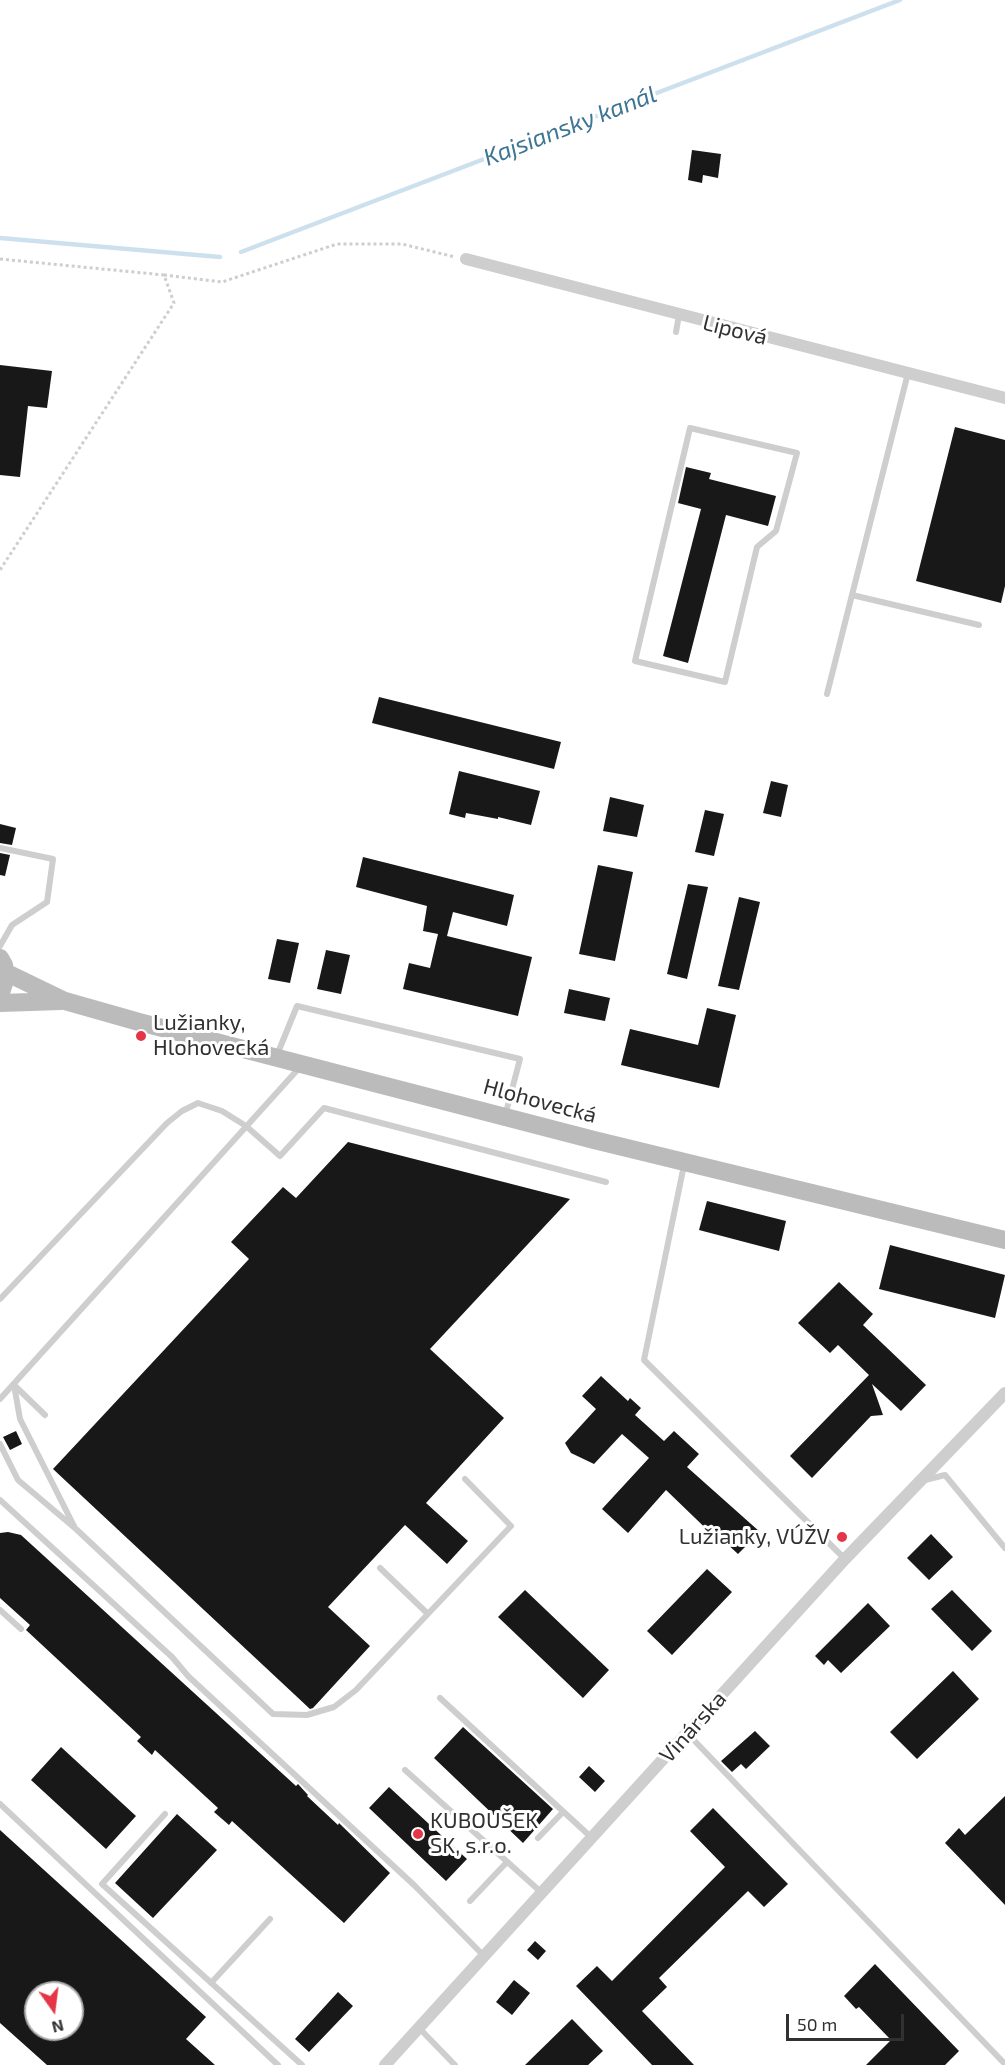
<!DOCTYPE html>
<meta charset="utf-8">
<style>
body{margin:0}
#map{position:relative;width:1005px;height:2065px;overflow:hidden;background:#fff;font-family:"Exo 2",sans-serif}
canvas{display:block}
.north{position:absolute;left:24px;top:1981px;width:60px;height:60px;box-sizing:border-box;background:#fff;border:2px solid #adadad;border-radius:50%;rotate:166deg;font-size:16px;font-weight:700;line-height:24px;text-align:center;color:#313131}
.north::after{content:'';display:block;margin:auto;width:21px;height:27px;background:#e53648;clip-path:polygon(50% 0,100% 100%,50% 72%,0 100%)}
.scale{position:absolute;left:786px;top:2014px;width:118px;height:27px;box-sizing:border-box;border:3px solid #313131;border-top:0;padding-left:8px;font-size:18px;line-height:21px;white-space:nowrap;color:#313131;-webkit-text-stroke:4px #fff;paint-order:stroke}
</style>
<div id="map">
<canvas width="1005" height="2065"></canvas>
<div class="north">N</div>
<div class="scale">50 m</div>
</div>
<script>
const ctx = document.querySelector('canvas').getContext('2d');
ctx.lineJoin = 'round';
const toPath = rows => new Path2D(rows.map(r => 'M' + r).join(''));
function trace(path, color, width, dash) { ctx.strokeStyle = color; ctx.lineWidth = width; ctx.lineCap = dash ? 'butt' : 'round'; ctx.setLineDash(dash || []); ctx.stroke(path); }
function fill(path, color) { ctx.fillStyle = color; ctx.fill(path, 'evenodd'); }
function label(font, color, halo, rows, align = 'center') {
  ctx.font = font + ' "Exo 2",sans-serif'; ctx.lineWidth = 6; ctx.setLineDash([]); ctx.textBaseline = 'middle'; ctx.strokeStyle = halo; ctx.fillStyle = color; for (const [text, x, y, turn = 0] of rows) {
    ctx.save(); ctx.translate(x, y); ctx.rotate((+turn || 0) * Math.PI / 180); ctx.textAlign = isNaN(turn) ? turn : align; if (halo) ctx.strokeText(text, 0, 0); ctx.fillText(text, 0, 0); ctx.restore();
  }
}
const stream = toPath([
 [0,238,220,257],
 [241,252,900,0]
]);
const building = toPath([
 [692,150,721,154,718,178,703,175,702,183,688,180],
 [0,365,52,371,47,408,28,406,20,477,0,475],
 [955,427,1005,440,1005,586,1001,603,916,581],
 [686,467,711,473,709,479,776,496,768,526,726,515,688,663,663,656,701,509,678,503],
 [379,697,561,742,554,769,372,723],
 [459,771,540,791,531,825,498,817,498,819,466,813,465,818,449,814],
 [771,781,788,785,781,817,763,813],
 [610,797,644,805,637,837,603,831],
 [705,810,724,814,714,856,695,852],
 [0,824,16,828,12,845,0,843],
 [0,853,10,855,5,876,0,875],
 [363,857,514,895,507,926,453,912,447,936,532,957,518,1016,403,989,409,963,430,968,438,934,423,931,427,906,356,887],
 [598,865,633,872,615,961,579,954],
 [688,884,708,887,687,979,667,974],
 [739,897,760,902,739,990,718,986],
 [277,939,299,943,290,983,268,979],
 [326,950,350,955,341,994,317,989],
 [569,989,610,998,605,1021,564,1013],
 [707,1008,736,1015,719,1088,621,1065,630,1029,698,1045],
 [348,1142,570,1199,430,1349,504,1418,426,1503,468,1541,447,1564,405,1525,328,1607,370,1646,313,1708,310,1709,53,1469,249,1259,231,1242,283,1187,296,1198],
 [707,1201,786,1221,779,1251,699,1230],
 [890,1245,1005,1275,995,1318,879,1289],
 [839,1282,873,1314,863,1325,926,1385,901,1411,872,1384,883,1415,871,1416,812,1478,790,1456,869,1375,838,1345,830,1353,798,1323],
 [601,1376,628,1401,630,1398,641,1408,635,1415,664,1441,674,1431,699,1454,687,1467,760,1532,738,1554,725,1542,723,1545,666,1490,628,1533,602,1509,649,1458,622,1434,594,1464,571,1453,565,1443,596,1409,582,1396],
 [16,1431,22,1444,10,1450,3,1437],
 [8,1532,21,1535,296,1786,298,1784,308,1795,307,1796,338,1825,339,1823,390,1873,344,1923,232,1821,229,1825,214,1812,218,1808,155,1750,152,1755,137,1741,141,1737,26,1630,30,1625,0,1598,0,1533],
 [931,1534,953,1557,929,1580,907,1558],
 [707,1569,732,1592,672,1655,647,1631],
 [525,1590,609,1670,583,1698,498,1617],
 [952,1590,992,1631,972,1651,931,1609],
 [868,1603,890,1626,841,1673,828,1660,824,1665,815,1656],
 [953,1671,979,1699,917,1759,890,1732],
 [463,1727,553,1809,523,1843,434,1758],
 [755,1731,770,1746,746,1769,741,1764,732,1772,721,1761],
 [61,1747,136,1816,106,1849,31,1780],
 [589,1766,605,1781,595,1792,579,1777],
 [389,1787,467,1859,446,1881,369,1808],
 [1005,1796,1005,1905,945,1843,959,1828,965,1835],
 [713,1808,788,1884,764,1907,748,1891,659,1978,667,1987,642,2011,694,2065,652,2065,576,1986,597,1966,612,1981,725,1867,690,1831],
 [177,1814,217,1850,153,1918,115,1883],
 [0,1830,206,2017,186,2039,215,2065,47,2065,0,2023],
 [36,1993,72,1993,72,2029,36,2029],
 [535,1941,546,1951,538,1960,527,1950],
 [875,1964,959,2051,945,2065,866,2065,891,2040,859,2007,856,2009,844,1996],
 [514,1980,530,1993,512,2015,496,2002],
 [338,1992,353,2006,309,2052,295,2039],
 [572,2019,603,2051,588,2065,525,2065]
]);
const path = toPath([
 [0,259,164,275,174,303,0,570],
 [164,275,222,282,337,244,402,244,455,257]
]);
const service = toPath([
 [676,332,679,315],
 [690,428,797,453,776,531,757,547,725,682,635,661,690,428],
 [852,595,979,625],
 [827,694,908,373],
 [0,848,53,859,47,902,12,925,0,946],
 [277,1055,297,1006,520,1059,505,1116],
 [684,1165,644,1360,845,1559],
 [0,1299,167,1123,182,1111,198,1103,222,1111,246,1126,280,1156,324,1108,606,1182],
 [14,1385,20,1419,74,1526],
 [14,1385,45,1415],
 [0,1399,300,1067],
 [0,1444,18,1480,76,1529,273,1714,307,1715,334,1707,356,1690,511,1526,465,1479],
 [925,1480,945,1475,1005,1548],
 [0,1500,172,1657,188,1676,414,1885,484,1956],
 [380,1568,428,1614],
 [0,1610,21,1629],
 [440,1698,592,1838],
 [687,1733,1005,2064],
 [405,1770,542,1893],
 [0,1804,278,2065],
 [165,1814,102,1884,302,2065],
 [538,1838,563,1812],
 [470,1901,507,1862],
 [211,1983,270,1919],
 [420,2029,455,2065]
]);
const minor = toPath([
 [466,259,1005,398],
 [385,2065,845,1559,1005,1393]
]);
const secondary = toPath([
 [0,958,4,965,6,977,0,996],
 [5,972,65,1001,139,1022,594,1140,1005,1240],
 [0,1003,61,1001]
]);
const markers = [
 [141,1036,6,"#e53648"],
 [842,1537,6,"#e53648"],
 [418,1834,6,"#e53648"]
];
const streetNames = [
 ["Lipová",735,330,14],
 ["Hlohovecká",540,1101,15],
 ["Vinárska",693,1727,-48]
];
const poiNames = [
 ["Lužianky,",153,1023],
 ["Hlohovecká",153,1048],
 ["Lužianky, VÚŽV",830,1537,"right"],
 ["KUBOUŠEK",430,1821],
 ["SK, s.r.o.",430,1846]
];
const waterNames = [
 ["Kajsiansky kanál",570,126,-21]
];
trace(stream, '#cce1ed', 4.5);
fill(building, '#181818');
trace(path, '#cecece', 3, [3, 3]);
trace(service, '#cecece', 6);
trace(minor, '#cecece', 12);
trace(secondary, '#bbb', 18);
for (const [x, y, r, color] of markers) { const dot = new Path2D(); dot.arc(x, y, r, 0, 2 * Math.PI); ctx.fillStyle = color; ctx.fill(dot); trace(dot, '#fff', 2); }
label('22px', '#313131', '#fff', streetNames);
label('22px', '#313131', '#fff', poiNames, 'left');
label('italic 24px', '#3e7594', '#fff', waterNames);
</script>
